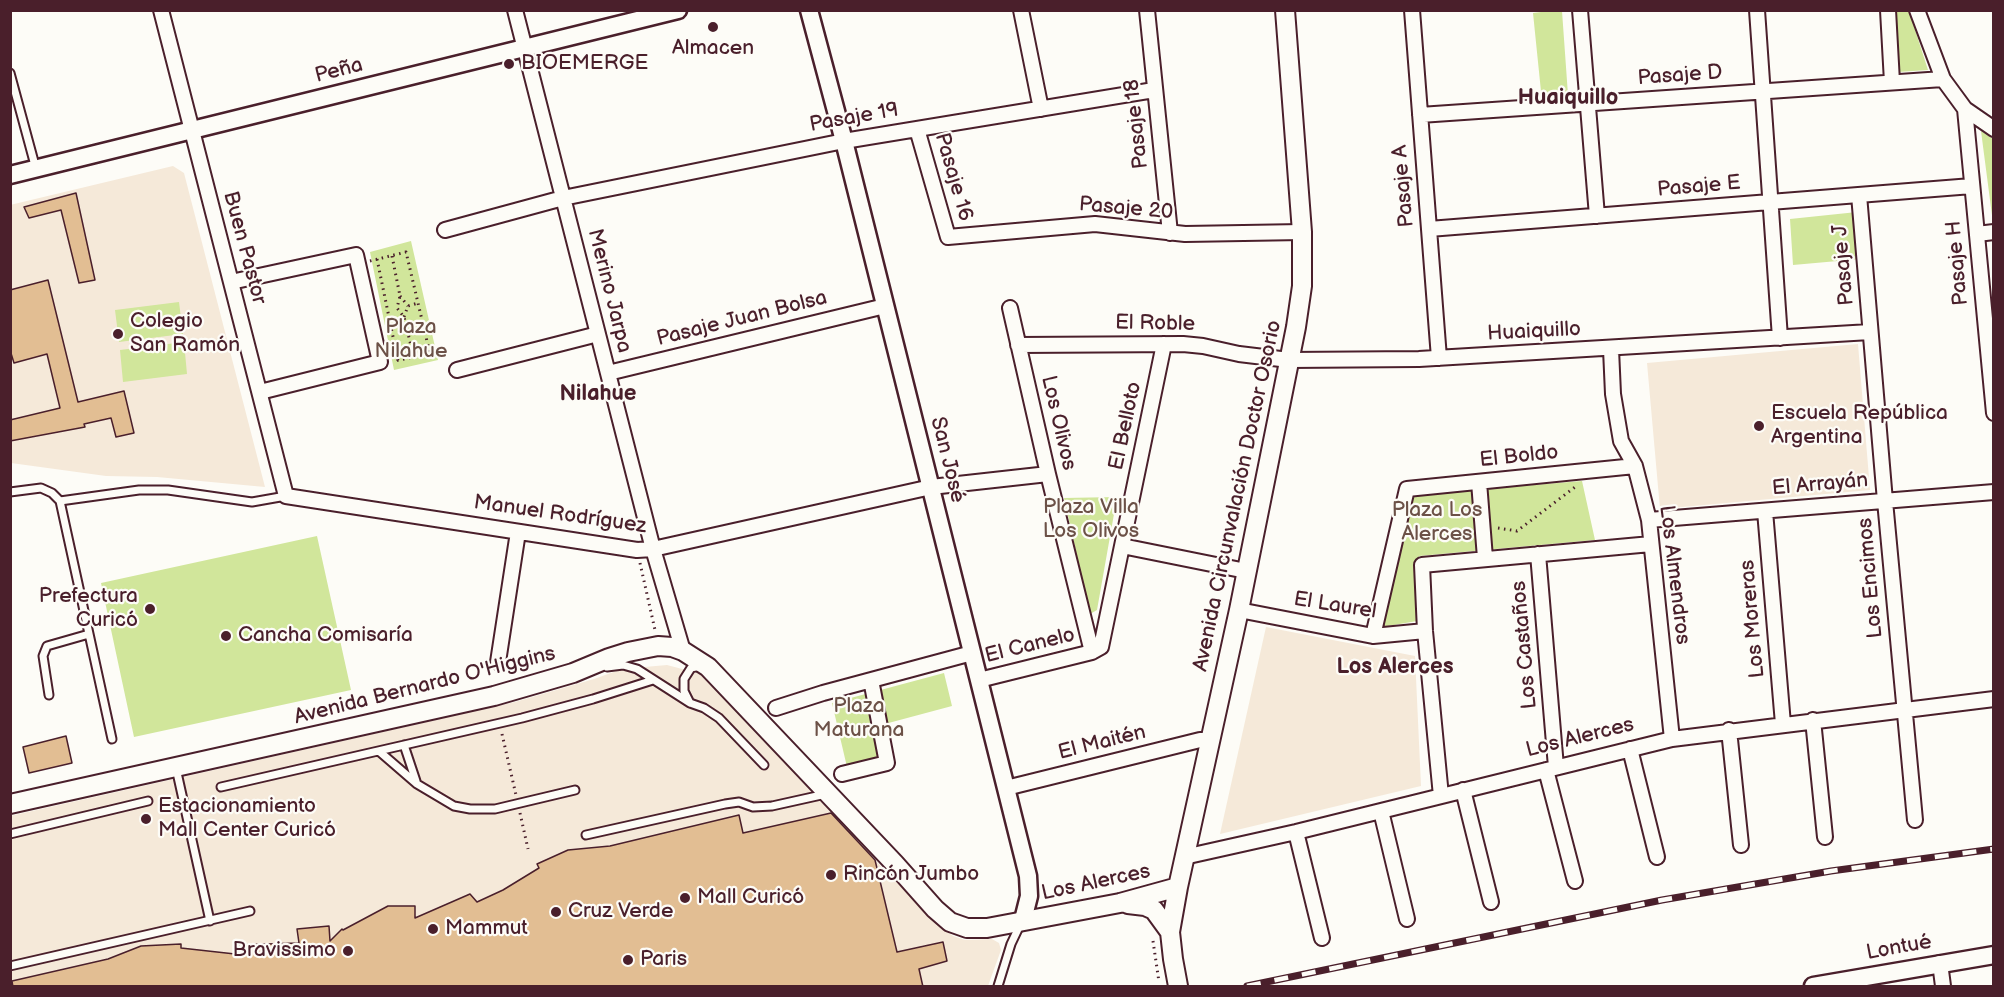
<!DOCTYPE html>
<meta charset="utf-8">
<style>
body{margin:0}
#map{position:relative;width:2004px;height:997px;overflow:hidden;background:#fdfcf7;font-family:"Balsamiq Sans",sans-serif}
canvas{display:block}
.frame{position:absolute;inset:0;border:12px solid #4a1f2b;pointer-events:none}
</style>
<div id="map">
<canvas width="2004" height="997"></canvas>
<div class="frame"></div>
</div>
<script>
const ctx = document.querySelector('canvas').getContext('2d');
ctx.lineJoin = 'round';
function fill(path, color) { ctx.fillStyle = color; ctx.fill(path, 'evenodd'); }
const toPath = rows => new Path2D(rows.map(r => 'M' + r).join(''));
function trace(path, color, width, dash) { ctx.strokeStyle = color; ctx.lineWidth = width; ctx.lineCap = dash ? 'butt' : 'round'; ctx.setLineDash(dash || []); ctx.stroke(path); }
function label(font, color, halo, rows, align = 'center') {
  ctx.font = font + ' "Balsamiq Sans",sans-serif'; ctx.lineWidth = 4.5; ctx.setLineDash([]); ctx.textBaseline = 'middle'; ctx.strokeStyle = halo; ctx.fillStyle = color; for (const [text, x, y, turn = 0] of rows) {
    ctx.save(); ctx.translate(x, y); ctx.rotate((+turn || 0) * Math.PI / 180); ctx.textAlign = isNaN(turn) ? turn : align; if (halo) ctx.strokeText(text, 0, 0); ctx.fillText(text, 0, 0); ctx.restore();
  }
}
const built = toPath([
 [173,166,184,173,265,487,157,477,106,476,11,463,10,205],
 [1858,344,1870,490,1660,509,1647,363],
 [1266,627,1415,656,1421,786,1220,834],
 [667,665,701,674,710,681,875,860,942,928,953,936,965,940,992,939,999,943,1001,950,988,986,11,986,10,816,515,702,594,679,622,669]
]);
const green = toPath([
 [1549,11,1562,11,1569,109,1543,111,1533,13],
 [1894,11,1909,11,1928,70,1898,72],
 [1981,131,1993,139,1993,223],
 [1857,212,1860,259,1793,265,1790,219],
 [411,241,438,360,394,370,370,252],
 [179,302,183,334,119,342,115,310],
 [184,342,187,374,123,382,120,350],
 [1582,481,1595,540,1419,556,1417,621,1382,627,1411,495],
 [1117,497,1097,610,1090,614,1064,498],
 [317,536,351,690,134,737,101,583],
 [944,673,952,706,881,725,887,757,847,767,832,703]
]);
const building = toPath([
 [76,193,95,280,79,283,61,210,29,218,24,207,76,193],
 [48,280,78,402,124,391,134,433,116,437,111,418,84,424,85,427,10,441,10,420,60,408,47,354,14,363,10,350,10,290,48,280],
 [66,736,72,763,29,773,23,747,66,736],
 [831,813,875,860,897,952,943,942,947,961,919,969,923,987,13,987,12,981,108,959,141,946,181,944,181,948,235,954,234,945,299,943,297,929,329,926,330,941,342,929,343,930,388,906,415,906,415,918,470,894,477,902,503,890,539,868,537,864,568,850,610,846,739,815,743,833,831,813]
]);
const path = toPath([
 [392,256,400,296,397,308,404,317,414,358],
 [377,259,398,361],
 [370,261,406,252,430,354,394,361],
 [400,296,408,306],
 [404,317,408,306,418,303],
 [1498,528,1517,531,1575,487],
 [640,563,655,630],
 [502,734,516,795],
 [520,813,528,849],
 [1153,941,1159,982]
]);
const service = toPath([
 [10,73,36,169],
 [10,492,41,488,52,493,60,501,139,490,168,490,252,502,286,496],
 [60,501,112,739],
 [607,667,623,665,637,669,690,703,704,708,719,718,764,765],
 [49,695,43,656,47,646,89,634],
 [690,703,684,691,684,679,691,668,700,666],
 [404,745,416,781],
 [380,752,417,784,454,806,470,809,495,809,575,790],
 [176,768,210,921],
 [221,787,522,718,593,699,653,680],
 [10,834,148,801],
 [586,835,725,804,739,802,753,807,772,806,826,794],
 [10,966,250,911],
 [998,986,1011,944,1020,925]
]);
const minor = toPath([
 [161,10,286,496,637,550,653,549,931,487,1048,474],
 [515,10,653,549,683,651],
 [1021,10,1041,109],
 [1147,10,1170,233],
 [1412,10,1439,358],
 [1580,10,1597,216],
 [1757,10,1780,338],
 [1888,10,1892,82],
 [1917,10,1943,79,1965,109,1994,129],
 [1965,109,1994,413],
 [1420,115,1943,79],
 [917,129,948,237,1095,224,1185,234,1302,232],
 [1859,195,1885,501,1915,820],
 [1429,229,1972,186],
 [445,230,563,198,844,141,1154,90],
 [1977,234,1994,232],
 [231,282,356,255,380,362,260,392],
 [1010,308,1048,474,1092,652],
 [1018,345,1183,344,1203,346,1239,354,1289,360,1419,359,1870,332],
 [1611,349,1613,394,1621,441,1635,466,1649,520,1672,739],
 [457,370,598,334],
 [608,373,885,306],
 [1479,482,1485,558],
 [1765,511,1783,724],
 [1649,520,1994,492],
 [1122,546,1246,571],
 [1538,554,1556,767],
 [1239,610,1373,636,1425,631],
 [1373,636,1407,489,1635,466],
 [498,662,518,532],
 [979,680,1092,652,1101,647,1164,344],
 [776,708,823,693,972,653],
 [1813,720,1825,837],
 [1729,730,1741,845],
 [1630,749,1657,857],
 [1546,770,1575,881],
 [842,774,887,763,871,680],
 [1006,788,1200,740,1209,740],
 [1463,790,1491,902],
 [1441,796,1425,631,1422,565,1651,544],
 [1381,811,1407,919],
 [1296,832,1322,938],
 [1184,857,1296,832,1672,739,1994,699],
 [1940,963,1943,986]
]);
const tertiary = toPath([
 [809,10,844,141,1028,876,1029,896,1023,920],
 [10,175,678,10],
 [1813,986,1994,955]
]);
const secondary = toPath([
 [10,804,494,696,573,673,609,658,628,652,658,646,672,647,683,651,708,667,895,864,935,909,950,922,967,928,987,928,1120,903,1178,887],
 [1128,904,1145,906,1154,910,1170,932],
 [1178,986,1173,959,1170,932,1178,887,1239,610,1296,327,1302,286,1302,232,1285,10]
]);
const rail = toPath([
 [1247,986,1662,900,1831,871,1994,849]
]);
const markers = [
 [713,27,6,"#4a1f2b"],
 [509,64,6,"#4a1f2b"],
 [118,334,6,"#4a1f2b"],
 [1759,426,6,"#4a1f2b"],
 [150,609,6,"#4a1f2b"],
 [226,636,6,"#4a1f2b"],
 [146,819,6,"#4a1f2b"],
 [831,875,6,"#4a1f2b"],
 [685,898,6,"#4a1f2b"],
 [556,912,6,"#4a1f2b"],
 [433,929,6,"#4a1f2b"],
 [348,951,6,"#4a1f2b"],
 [628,960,6,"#4a1f2b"]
];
const poiNames = [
 ["Almacen",713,49,"center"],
 ["BIOEMERGE",521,64],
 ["Colegio",130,322],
 ["San Ramón",130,346],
 ["Escuela República",1771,414],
 ["Argentina",1771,438],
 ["Prefectura",138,597,"right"],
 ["Curicó",138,621,"right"],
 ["Cancha Comisaría",238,636],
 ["Estacionamiento",158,807],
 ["Mall Center Curicó",158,831],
 ["Rincón Jumbo",843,875],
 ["Mall Curicó",697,898],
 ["Cruz Verde",568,912],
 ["Mammut",445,929],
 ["Bravissimo",336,951,"right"],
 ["Paris",640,960]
];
const streetNames = [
 ["Peña",339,71,-14],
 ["Pasaje D",1680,76,-4],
 ["Pasaje 19",854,118,-10],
 ["Pasaje 18",1137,124,-96],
 ["Pasaje 16",953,177,74],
 ["Pasaje A",1404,186,-95],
 ["Pasaje E",1699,187,-5],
 ["Pasaje 20",1126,209,5],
 ["Buen Pastor",244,248,75],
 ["Pasaje H",1958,263,-95],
 ["Pasaje J",1844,265,-95],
 ["Merino Jarpa",609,291,76],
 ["Pasaje Juan Bolsa",742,319,-14],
 ["El Roble",1155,324,1],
 ["Huaiquillo",1534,332,-3],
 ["Los Olivos",1058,423,77],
 ["El Belloto",1126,426,-78],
 ["El Boldo",1519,457,-6],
 ["San José",947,460,76],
 ["El Arrayán",1820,485,-5],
 ["Avenida Circunvalación Doctor Osorio",1238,496,-78],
 ["Manuel Rodríguez",560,515,8],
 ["Los Almendros",1674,575,83],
 ["Los Encimos",1871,578,-95],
 ["El Laurel",1335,606,9],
 ["Los Moreras",1753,619,-95],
 ["Los Castaños",1525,645,-95],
 ["El Canelo",1030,646,-14],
 ["Avenida Bernardo O'Higgins",425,686,-14],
 ["Los Alerces",1580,738,-14],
 ["El Maitén",1102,743,-14],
 ["Los Alerces",1096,883,-12],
 ["Lontué",1899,948,-10]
];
const parkNames = [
 ["Plaza",411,328],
 ["Nilahue",411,352],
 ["Plaza Villa",1091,508],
 ["Los Olivos",1091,532],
 ["Plaza Los",1437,511],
 ["Alerces",1437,535],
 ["Plaza",859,707],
 ["Maturana",859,731]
];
const neighbourhoodNames = [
 ["Huaiquillo",1568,98],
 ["Nilahue",598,394],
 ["Los Alerces",1395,667]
];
fill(built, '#f5e9d9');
fill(green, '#d1e69b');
fill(building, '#e2be93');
trace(building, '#4a1f2b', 1.5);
trace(service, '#4a1f2b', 11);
trace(minor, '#4a1f2b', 18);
trace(tertiary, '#4a1f2b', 21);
trace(secondary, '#4a1f2b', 22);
trace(path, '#4a1f2b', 3, [1.5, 4.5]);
trace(service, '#fdfcf7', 7);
trace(minor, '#fdfcf7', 14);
trace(tertiary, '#fdfcf7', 16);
trace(secondary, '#fdfcf7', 18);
trace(rail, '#4a1f2b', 7);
trace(rail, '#fdfcf7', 4.5, [14]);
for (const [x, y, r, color] of markers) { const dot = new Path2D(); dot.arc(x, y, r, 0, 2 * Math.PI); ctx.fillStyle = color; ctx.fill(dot); trace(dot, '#fdfcf7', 2); }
label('21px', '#4a1f2b', '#fdfcf7', poiNames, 'left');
label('21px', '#4a1f2b', '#fdfcf7', streetNames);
label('21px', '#6c5147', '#fdfcf7', parkNames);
label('bold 22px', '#4a1f2b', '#fdfcf7', neighbourhoodNames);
</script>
